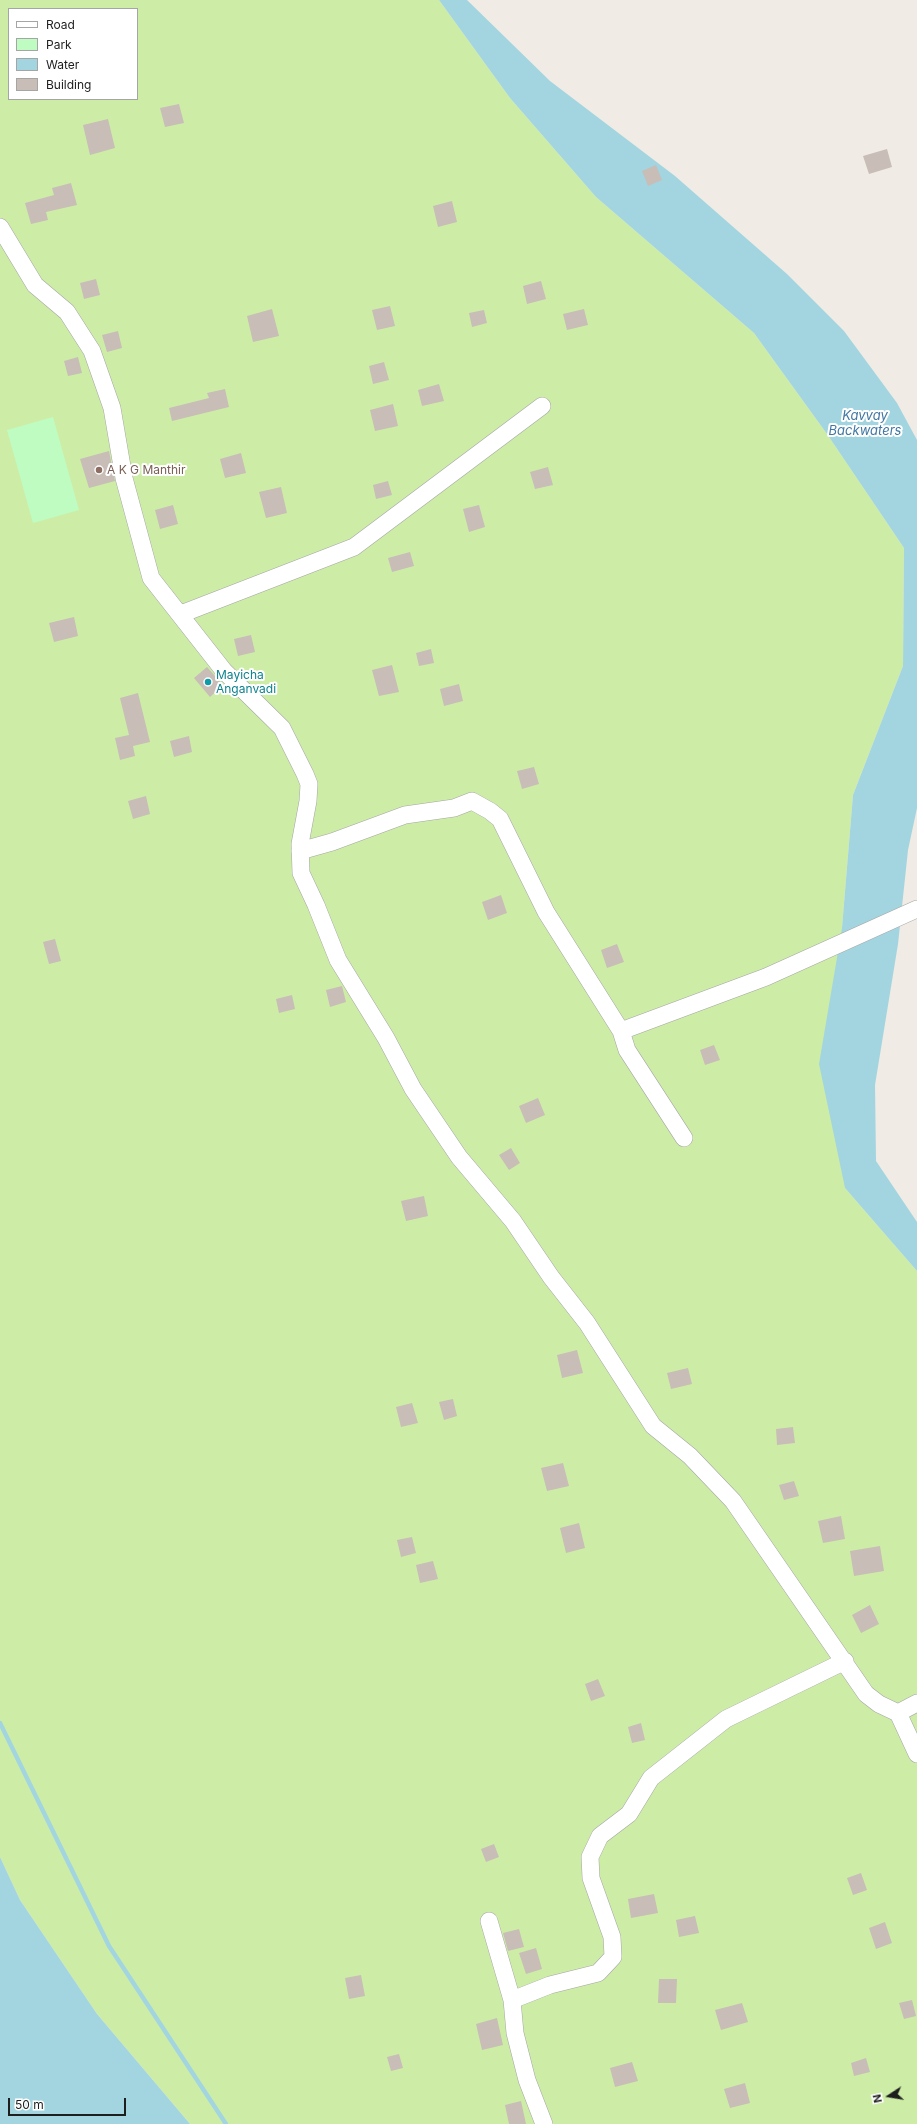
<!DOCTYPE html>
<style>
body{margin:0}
#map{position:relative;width:917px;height:2124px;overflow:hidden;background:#f0ebe4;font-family:Inter,sans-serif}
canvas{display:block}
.legend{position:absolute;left:8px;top:8px;width:130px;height:92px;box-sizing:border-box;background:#fff;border:1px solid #a5a5a5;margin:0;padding:5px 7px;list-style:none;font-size:12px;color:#1e1e1e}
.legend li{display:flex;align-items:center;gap:8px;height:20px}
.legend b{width:20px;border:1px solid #a5a5a5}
.north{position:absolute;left:869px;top:2076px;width:40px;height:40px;-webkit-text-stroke:3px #fff;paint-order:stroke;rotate:258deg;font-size:11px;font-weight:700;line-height:16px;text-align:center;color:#1e1e1e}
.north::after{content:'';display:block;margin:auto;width:14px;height:18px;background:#1e1e1e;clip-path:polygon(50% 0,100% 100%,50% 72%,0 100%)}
.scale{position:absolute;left:8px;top:2098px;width:118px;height:18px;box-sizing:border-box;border:2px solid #1e1e1e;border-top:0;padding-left:5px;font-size:12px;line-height:14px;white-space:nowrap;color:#1e1e1e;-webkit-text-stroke:3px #fff;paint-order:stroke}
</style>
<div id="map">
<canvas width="917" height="2124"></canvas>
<ul class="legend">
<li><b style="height:5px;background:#fff"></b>Road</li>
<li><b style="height:11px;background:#bffcc1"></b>Park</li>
<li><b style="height:11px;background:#a2d5e0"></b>Water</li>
<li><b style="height:11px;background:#c8bdb7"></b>Building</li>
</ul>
<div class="north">N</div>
<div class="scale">50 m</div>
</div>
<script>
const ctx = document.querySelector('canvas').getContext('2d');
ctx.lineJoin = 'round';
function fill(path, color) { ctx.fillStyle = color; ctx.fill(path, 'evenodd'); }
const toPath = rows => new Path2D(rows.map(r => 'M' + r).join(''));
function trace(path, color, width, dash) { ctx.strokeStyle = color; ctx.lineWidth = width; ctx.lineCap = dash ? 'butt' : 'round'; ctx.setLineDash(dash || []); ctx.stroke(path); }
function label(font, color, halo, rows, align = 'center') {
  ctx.font = font + ' Inter,sans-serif'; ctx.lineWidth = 4; ctx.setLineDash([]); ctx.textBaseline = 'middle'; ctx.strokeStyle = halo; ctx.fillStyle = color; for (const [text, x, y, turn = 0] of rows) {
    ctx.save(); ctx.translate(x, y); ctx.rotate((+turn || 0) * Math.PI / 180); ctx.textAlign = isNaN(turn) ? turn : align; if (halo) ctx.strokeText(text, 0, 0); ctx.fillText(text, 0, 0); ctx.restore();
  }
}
const grass = toPath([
 [0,0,439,0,510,98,596,197,754,333,827,434,904,548,903,666,853,795,842,928,845,1188,917,1271,917,2124,190,2124,97,2014,20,1900,0,1857],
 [9,9,137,9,137,99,9,99]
]);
const park = toPath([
 [53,417,79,510,33,523,7,430]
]);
const water = toPath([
 [439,0,467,0,550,81,675,176,787,274,844,331,897,403,917,440,917,808,908,850,898,944,875,1085,876,1161,917,1222,917,1271,845,1188,819,1064,842,928,853,795,903,666,904,548,827,434,754,333,596,197,510,98],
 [0,1857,20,1900,97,2014,190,2124,0,2124]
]);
const stream = toPath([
 [0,1723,109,1946,226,2124]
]);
const building = toPath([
 [179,104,184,123,165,127,160,108],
 [108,119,115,148,90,155,83,125],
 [887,149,892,167,869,174,863,156],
 [656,165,662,180,648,186,642,171],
 [71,183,77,205,46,212,48,220,31,224,25,203,54,195,52,188],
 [452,201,457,222,438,227,433,206],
 [96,279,100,295,84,299,80,283],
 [541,281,546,299,527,304,523,286],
 [390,306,395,326,377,330,372,310],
 [272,309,279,336,253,342,247,316],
 [584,309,588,325,567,330,563,314],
 [484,310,487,323,472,327,469,313],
 [118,331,122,348,107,352,102,335],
 [78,357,82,373,68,376,64,361],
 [384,362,389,380,373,384,369,366],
 [439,384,444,401,422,406,418,390],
 [225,389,229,407,172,421,169,408,209,398,207,393],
 [393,404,398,426,375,431,370,410],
 [109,451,115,481,89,488,80,459],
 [241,453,246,473,225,478,220,459],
 [548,467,553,485,535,489,530,472],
 [388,481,392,495,376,499,373,485],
 [281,487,287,513,266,518,259,492],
 [173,505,178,524,160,529,155,510],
 [479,505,485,527,469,532,463,509],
 [410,552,414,566,392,572,388,558],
 [74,617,78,636,54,642,49,623],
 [251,635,255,652,238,656,234,639],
 [431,649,434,663,419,666,416,653],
 [392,665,399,692,379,696,372,670],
 [207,667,223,685,210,697,194,678],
 [459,684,463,701,444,706,440,689],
 [138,693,150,742,133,746,135,756,120,760,115,738,129,735,120,698],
 [189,736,192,752,174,757,170,741],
 [534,767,539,784,522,789,517,771],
 [146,796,150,814,133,819,128,801],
 [501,895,507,913,488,920,482,902],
 [55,939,61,961,49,964,43,942],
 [617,944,624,962,607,968,601,950],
 [342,986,346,1002,330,1007,326,990],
 [292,995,295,1009,279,1013,276,999],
 [714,1045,720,1060,705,1065,700,1050],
 [538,1098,545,1115,526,1123,519,1106],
 [511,1148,520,1163,509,1170,499,1155],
 [424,1196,428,1216,406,1221,401,1201],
 [577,1350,583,1373,562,1378,557,1355],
 [688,1368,692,1384,671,1389,667,1373],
 [453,1399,457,1416,444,1420,439,1402],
 [412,1403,418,1423,401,1427,396,1407],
 [793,1427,795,1443,777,1445,776,1429],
 [563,1463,569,1486,547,1491,541,1468],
 [794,1481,799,1496,784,1500,779,1485],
 [841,1516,845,1539,823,1543,818,1521],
 [579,1523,585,1548,566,1553,560,1528],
 [412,1537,416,1553,401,1557,397,1540],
 [880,1546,884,1571,854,1576,850,1551],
 [433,1561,438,1579,420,1583,416,1565],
 [870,1605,879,1624,861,1633,852,1615],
 [598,1679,605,1696,591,1701,585,1684],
 [641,1723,645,1740,632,1743,628,1727],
 [494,1844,499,1857,486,1862,481,1849],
 [861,1873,867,1890,853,1895,847,1878],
 [654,1894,658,1913,631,1918,628,1899],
 [695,1916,699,1933,679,1937,676,1920],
 [885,1922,892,1943,876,1949,869,1928],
 [519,1929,524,1947,508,1951,503,1933],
 [536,1948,542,1969,526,1974,519,1953],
 [361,1975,365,1996,349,1999,345,1978],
 [659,1979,677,1979,676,2003,658,2003],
 [912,2000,916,2016,904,2019,899,2003],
 [742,2003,748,2022,721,2030,715,2010],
 [497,2018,503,2045,482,2050,476,2024],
 [399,2054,403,2068,391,2071,387,2057],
 [866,2058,870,2072,854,2076,851,2063],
 [632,2062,638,2081,615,2087,610,2068],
 [745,2083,750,2103,730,2108,724,2089],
 [521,2101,526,2124,509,2124,505,2105]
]);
const minor = toPath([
 [0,227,35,285,67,312,92,351,112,408,124,478,151,578,224,671,282,728,305,774,309,784,308,801,300,844,301,873,316,905,338,960,386,1038,413,1089,459,1157,513,1221,551,1277,587,1323,653,1426,690,1456,733,1501,866,1694,879,1704,898,1713,917,1754],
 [181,614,354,547,542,406],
 [300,851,332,842,405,815,454,808,472,801,490,811,500,819,546,912,621,1031,627,1050,684,1138],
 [621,1031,766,977,917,909],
 [898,1713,917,1703],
 [489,1921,512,2000],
 [544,2124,527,2080,515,2033,512,2000,550,1985,598,1973,613,1957,612,1937,591,1878,590,1857,600,1836,629,1814,651,1778,726,1719,845,1661]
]);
const markers = [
 [99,470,4,"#8d6e63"],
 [208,682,4,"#0f9aa8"]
];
const educationNames = [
 ["A K G Manthir",107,470]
];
const cultureNames = [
 ["Mayicha",216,675],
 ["Anganvadi",216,689]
];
const waterNames = [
 ["Kavvay",865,416],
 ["Backwaters",865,431]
];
fill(grass, '#cdeda7');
fill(park, '#bffcc1');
fill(water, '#a2d5e0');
trace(stream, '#a2d5e0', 4.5);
fill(building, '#c8bdb7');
trace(minor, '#a5a5a5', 18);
trace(minor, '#fff', 17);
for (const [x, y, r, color] of markers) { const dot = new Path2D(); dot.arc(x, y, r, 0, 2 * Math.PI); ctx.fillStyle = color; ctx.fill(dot); trace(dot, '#fff', 1.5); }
label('12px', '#785e54', '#fff', educationNames, 'left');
label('12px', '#0d838f', '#fff', cultureNames, 'left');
label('italic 13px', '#4177a3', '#fff', waterNames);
</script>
